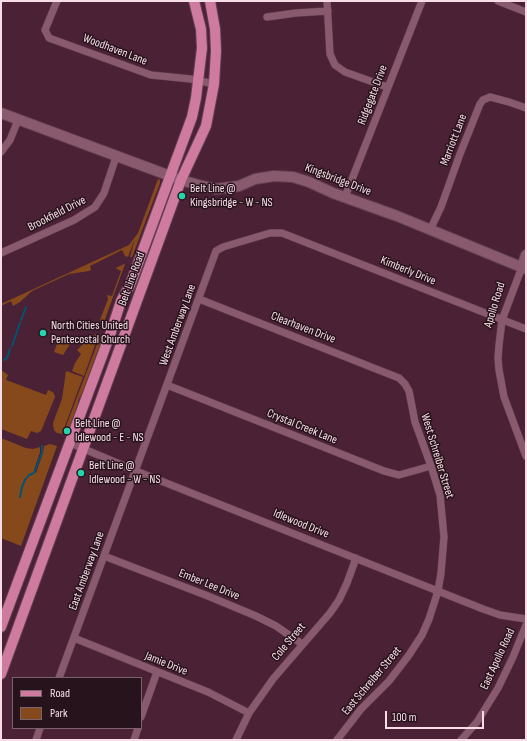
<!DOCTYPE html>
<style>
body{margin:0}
#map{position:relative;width:527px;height:741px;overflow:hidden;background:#4b2235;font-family:"Sofia Sans Condensed",sans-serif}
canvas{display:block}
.frame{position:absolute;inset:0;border:2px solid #f8dce6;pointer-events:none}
.legend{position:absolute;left:12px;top:677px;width:130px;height:52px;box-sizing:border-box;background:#26131b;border:1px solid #7a636c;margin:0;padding:5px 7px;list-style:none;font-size:12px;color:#f8dce6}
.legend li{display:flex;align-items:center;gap:8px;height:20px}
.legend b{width:20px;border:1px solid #7a636c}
.scale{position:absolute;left:385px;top:711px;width:99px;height:18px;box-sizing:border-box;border:2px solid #f8dce6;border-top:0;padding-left:5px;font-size:12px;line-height:14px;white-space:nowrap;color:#f8dce6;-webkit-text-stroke:3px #26131b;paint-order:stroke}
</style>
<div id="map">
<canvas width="527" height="741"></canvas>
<div class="frame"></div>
<ul class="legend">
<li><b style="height:5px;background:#cf7ba0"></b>Road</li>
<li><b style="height:11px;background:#86491c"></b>Park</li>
</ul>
<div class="scale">100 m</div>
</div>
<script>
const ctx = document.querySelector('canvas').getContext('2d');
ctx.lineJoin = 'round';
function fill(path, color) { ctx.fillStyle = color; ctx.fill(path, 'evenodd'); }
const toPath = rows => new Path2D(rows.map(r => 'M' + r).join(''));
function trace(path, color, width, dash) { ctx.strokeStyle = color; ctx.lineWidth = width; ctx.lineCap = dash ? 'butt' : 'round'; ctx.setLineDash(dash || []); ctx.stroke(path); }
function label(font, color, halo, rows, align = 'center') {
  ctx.font = font + ' "Sofia Sans Condensed",sans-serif'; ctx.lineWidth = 3; ctx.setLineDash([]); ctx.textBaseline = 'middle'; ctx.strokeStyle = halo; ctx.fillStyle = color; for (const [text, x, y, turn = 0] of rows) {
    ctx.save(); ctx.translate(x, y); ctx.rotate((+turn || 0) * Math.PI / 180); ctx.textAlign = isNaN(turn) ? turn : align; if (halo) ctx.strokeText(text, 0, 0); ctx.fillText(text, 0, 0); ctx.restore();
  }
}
const green = toPath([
 [158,179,160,180,160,183,132,257,130,257,135,238,128,257,125,256,122,250,90,266,91,270,89,271,69,274,32,291,20,302,13,306,11,301,1,306,1,304,129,245,138,233],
 [124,264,125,264,104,322,101,322,100,320,108,299,107,295,112,296,121,271,117,269,116,268],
 [96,334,99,334,84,376,72,371,75,363,81,354,77,350,87,340,92,343,93,340,90,338],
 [101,334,102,339,81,396,79,398,77,407,69,430,67,433,63,434],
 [60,336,70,344,63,355,54,352],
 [1,370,8,375,6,380,46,395,48,390,53,392,54,394,55,397,41,431,37,433,31,431,27,439,1,429],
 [66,371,83,377,62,434,57,433,54,430,53,423,62,399],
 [1,438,26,448,33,449,40,447,40,452,34,470,36,473,43,453,44,446,50,444,57,446,21,546,1,538]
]);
const stream = toPath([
 [21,320,26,307],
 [89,339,92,341],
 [12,346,20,323],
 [4,360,7,358,10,349],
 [20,497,22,487,25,480,29,475,34,473,42,453,42,446]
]);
const street = toPath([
 [57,1,45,30,49,38,151,75,191,79,214,84],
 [327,1,330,54,335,65,345,72,387,87],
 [498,1,526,12],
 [267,17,296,13,328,11],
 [1,152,10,140,18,120],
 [345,197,422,1],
 [430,230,441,207,460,154,480,104,483,100,490,97,509,102,526,108],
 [1,253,74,220,95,207,104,193,116,157],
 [522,267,502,320,499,345,498,358,499,370,504,397,526,456],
 [199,299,399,378,405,384,409,391,415,422,431,466,440,495,444,537,441,573,438,591,429,619,422,635,409,655,389,681,361,709,337,740],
 [167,385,384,471,399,475,431,466],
 [70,443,136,471,483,609,500,615,526,619],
 [104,556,208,596,256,616,276,626,302,644],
 [74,638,208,692,249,713],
 [59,678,216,251,223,247,270,233,282,233,526,329],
 [141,717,157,672],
 [36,740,40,728],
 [134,740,138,728],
 [236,740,249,713,273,679,330,613,339,600,347,583,356,558],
 [461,740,477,722,498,688,513,657,526,625]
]);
const secondary = toPath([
 [1,113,181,180,202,186,216,189,239,186,255,179,274,176,293,177,309,182,333,193,397,216,526,269],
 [522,267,526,255]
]);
const primary = toPath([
 [1,627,111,332,121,301,130,285,192,117,196,98,202,48,201,29,194,1],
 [1,674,181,180,206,126,214,84,216,51,215,29,210,1]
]);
const markers = [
 [182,196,4,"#25d5ae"],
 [43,333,4,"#25d5ae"],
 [67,431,4,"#25d5ae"],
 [81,473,4,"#25d5ae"]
];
const streetNames = [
 ["Woodhaven Lane",115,50,21],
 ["Ridgegate Drive",373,95,-69],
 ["Marriott Lane",454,140,-69],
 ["Kingsbridge Drive",338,180,21],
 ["Brookfield Drive",57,214,-27],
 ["Kimberly Drive",408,271,22],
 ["Belt Line Road",132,279,-70],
 ["Apollo Road",495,305,-73],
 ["West Amberway Lane",178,325,-70],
 ["Clearhaven Drive",303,328,21],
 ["Crystal Creek Lane",302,427,22],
 ["West Schreiber Street",437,456,73],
 ["Idlewood Drive",301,524,22],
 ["East Amberway Lane",87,571,-70],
 ["Ember Lee Drive",209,585,22],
 ["Cole Street",289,642,-50],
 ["East Apollo Road",498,659,-65],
 ["Jamie Drive",166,664,22],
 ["East Schreiber Street",372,681,-50]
];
const poiNames = [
 ["Belt Line @",190,189],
 ["Kingsbridge - W - NS",190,203],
 ["North Cities United",51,326],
 ["Pentecostal Church",51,340],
 ["Belt Line @",75,424],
 ["Idlewood - E - NS",75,438],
 ["Belt Line @",89,466],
 ["Idlewood - W - NS",89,480]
];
fill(green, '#86491c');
trace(stream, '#015474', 2);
trace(street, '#633f51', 8);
trace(secondary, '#633f51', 12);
trace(primary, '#633f51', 12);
trace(street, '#895a6e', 7);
trace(secondary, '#895a6e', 10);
trace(primary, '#cf7ba0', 10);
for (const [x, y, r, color] of markers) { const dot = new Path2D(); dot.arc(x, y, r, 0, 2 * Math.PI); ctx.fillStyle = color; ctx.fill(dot); trace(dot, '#26131b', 1.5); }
label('12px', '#f8dce6', '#26131b', streetNames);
label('12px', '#f8dce6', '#26131b', poiNames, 'left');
</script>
